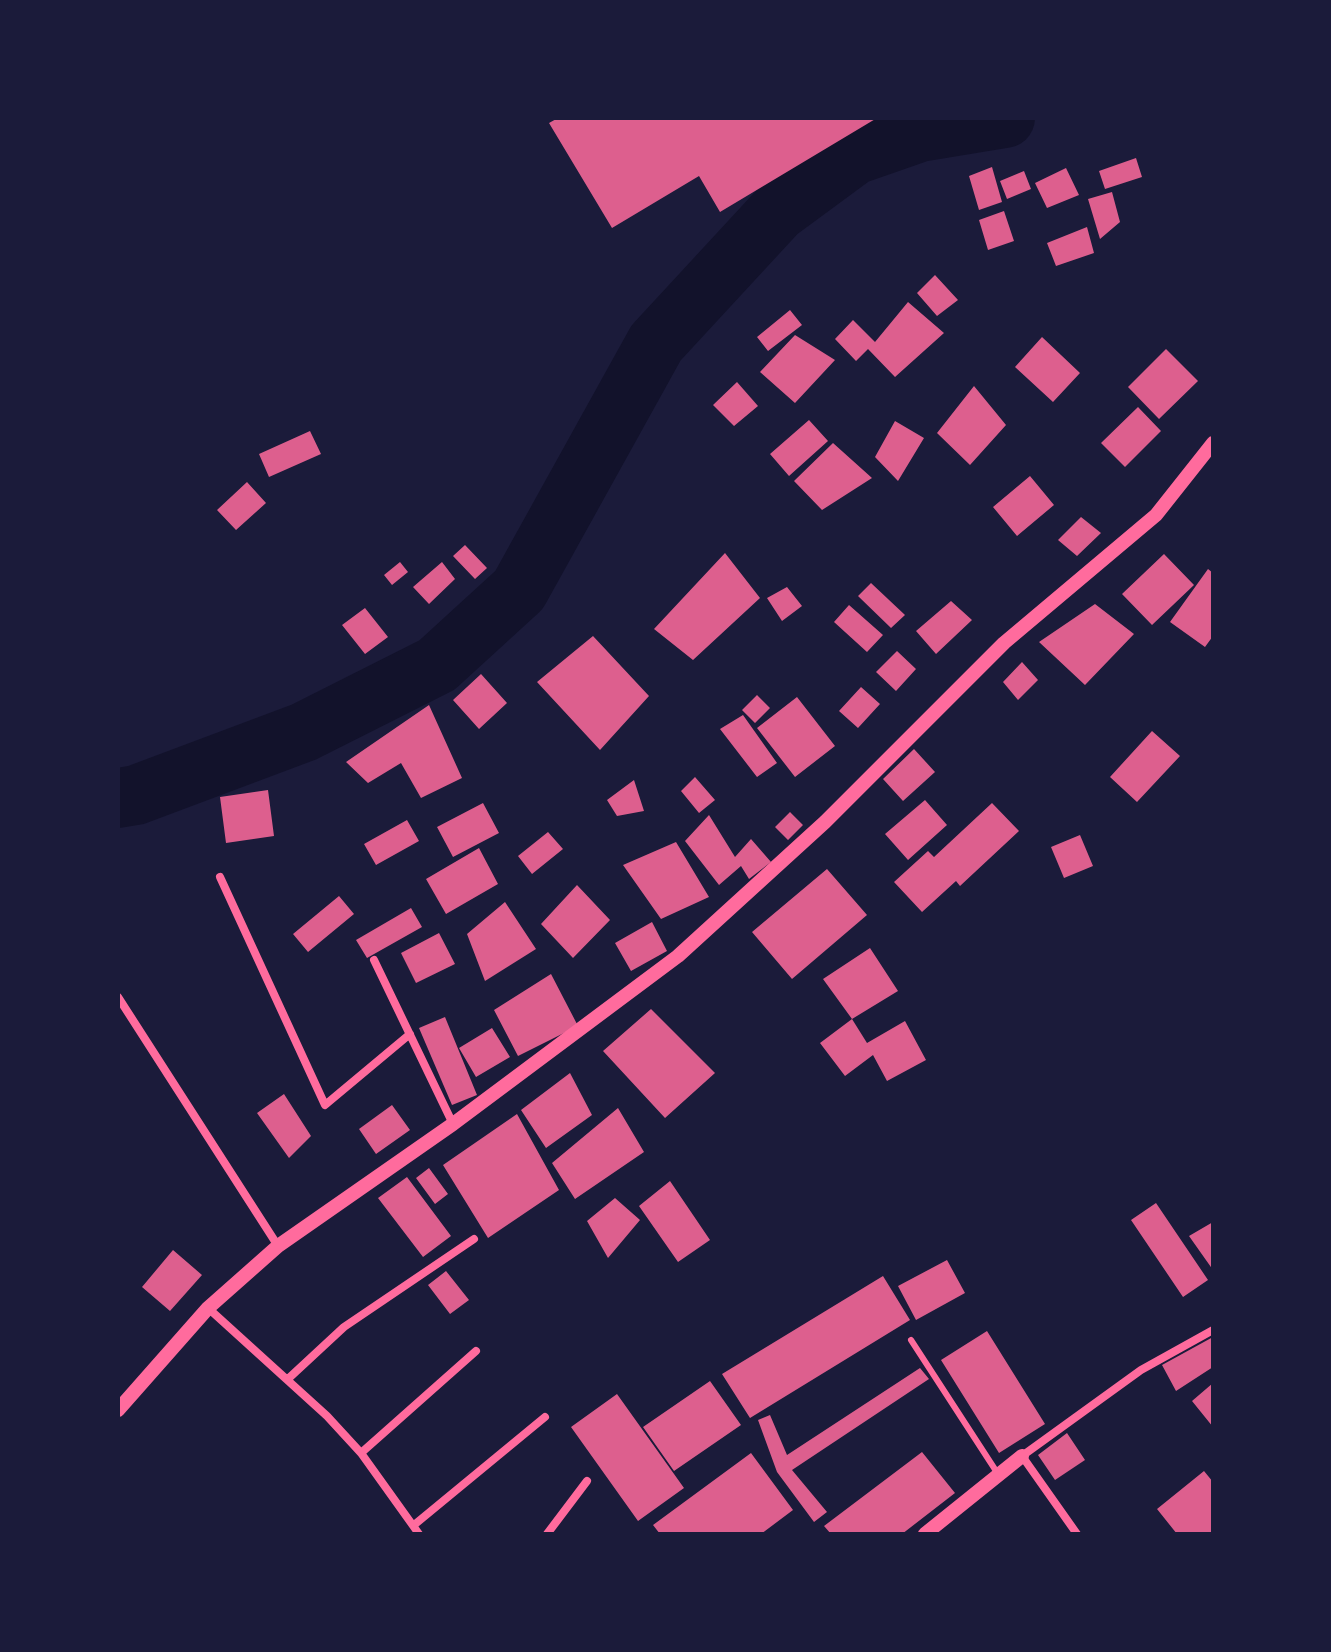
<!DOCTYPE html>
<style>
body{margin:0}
#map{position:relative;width:1331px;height:1652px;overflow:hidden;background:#1b1b3a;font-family:"PT Sans",sans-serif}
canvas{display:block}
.frame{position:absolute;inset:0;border:120px solid #1b1b3a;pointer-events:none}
</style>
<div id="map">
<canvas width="1331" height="1652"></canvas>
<div class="frame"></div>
</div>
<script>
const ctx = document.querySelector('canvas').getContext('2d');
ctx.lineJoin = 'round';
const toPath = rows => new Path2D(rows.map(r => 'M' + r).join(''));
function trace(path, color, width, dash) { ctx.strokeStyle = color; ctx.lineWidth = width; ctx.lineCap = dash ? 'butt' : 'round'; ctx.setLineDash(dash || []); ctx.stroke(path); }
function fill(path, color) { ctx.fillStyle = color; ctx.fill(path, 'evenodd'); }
const river = toPath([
 [118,798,136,795,304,732,437,665,519,590,656,343,778,211,854,155,920,132,1005,118]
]);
const building = toPath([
 [558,118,877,118,720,212,699,176,612,228,549,123],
 [1136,158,1142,177,1105,189,1099,171],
 [992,167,1002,202,979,210,969,176],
 [1066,168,1079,195,1047,208,1035,183],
 [1024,171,1031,189,1007,199,1000,181],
 [1112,192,1120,222,1100,239,1088,199],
 [1004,211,1014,241,988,250,979,220],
 [1087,227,1094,253,1056,266,1047,243],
 [935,275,958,300,937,316,917,293],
 [908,302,944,333,895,377,868,349,856,361,835,339,853,320,875,342],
 [790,310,802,325,768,351,757,337],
 [795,335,835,360,795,403,760,372],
 [1042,337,1080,373,1053,402,1015,367],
 [1166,349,1198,381,1159,419,1128,387],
 [737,382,758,406,734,426,713,405],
 [974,386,1006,425,970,465,937,433],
 [1138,407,1161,431,1125,467,1101,443],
 [809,420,828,441,789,476,770,454],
 [895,421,924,438,898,481,875,457],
 [310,431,321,454,269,477,259,454],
 [833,443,872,478,822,510,794,481],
 [1030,476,1054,505,1017,536,993,507],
 [247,482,266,503,236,530,217,510],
 [1081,517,1101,533,1077,556,1058,540],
 [465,545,487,568,475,579,453,556],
 [725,553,760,598,693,660,654,629],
 [1164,554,1194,585,1152,625,1122,594],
 [400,562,408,572,392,585,384,575],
 [442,562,455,579,429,604,413,587],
 [1208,569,1213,573,1213,636,1205,647,1170,622],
 [871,583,905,615,891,628,858,596],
 [787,587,802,606,782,621,767,598],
 [951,601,972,620,936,654,916,631],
 [1095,604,1134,634,1085,685,1039,642],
 [849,605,883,635,867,652,834,622],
 [365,608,388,637,365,654,342,625],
 [593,636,649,696,600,750,537,682],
 [897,651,916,669,896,691,876,672],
 [1022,662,1038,680,1018,700,1003,682],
 [481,674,507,703,479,729,453,700],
 [861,687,880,704,858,728,839,711],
 [757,695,770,708,755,723,742,710],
 [797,697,835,746,795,777,757,728],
 [429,705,462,778,421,798,401,763,368,783,346,762],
 [743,715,777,763,757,777,720,729],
 [1152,731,1180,756,1137,802,1110,777],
 [914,749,935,772,903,801,883,779],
 [695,777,715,800,699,813,681,791],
 [634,780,644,811,617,816,607,800],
 [268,790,274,836,226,843,220,797],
 [925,800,947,825,908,860,885,834],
 [483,803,499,833,453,857,437,827],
 [992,803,1019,831,960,886,956,881,922,912,894,882,928,851,934,857],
 [790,812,803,825,788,840,775,827],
 [709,815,735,857,751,839,771,862,749,879,741,866,719,885,685,841],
 [407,820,419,841,376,865,364,844],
 [548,832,563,849,532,874,518,856],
 [1080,835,1093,866,1064,878,1051,847],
 [676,842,709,897,661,919,623,865],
 [479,848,498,884,446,914,426,879],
 [827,869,867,915,792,979,752,932],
 [577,885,610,920,573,958,541,924],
 [339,896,354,914,308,952,293,934],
 [505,902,536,949,485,981,467,934],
 [411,908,422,927,367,958,356,940],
 [652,922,667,951,631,971,615,943],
 [439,933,455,964,416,983,401,953],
 [870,948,898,991,852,1019,823,979],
 [551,974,578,1026,518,1056,494,1010],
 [651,1009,715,1073,665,1118,603,1051],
 [445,1017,477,1095,452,1105,419,1028],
 [852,1019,867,1043,905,1021,926,1060,887,1081,873,1055,845,1076,820,1043],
 [492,1028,510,1057,476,1077,459,1048],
 [570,1073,592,1115,546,1148,521,1110],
 [284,1094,311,1136,289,1158,257,1113],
 [392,1105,410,1130,376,1154,359,1129],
 [618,1108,644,1152,575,1199,552,1163],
 [517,1114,559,1190,488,1238,443,1165],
 [429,1168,448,1194,435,1204,416,1178],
 [407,1177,451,1236,423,1257,378,1198],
 [670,1181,710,1240,678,1262,639,1206],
 [615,1198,640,1220,608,1258,587,1221],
 [1156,1203,1208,1280,1183,1297,1131,1220],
 [1213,1222,1213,1270,1189,1236],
 [173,1250,202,1275,170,1311,142,1287],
 [947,1260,965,1293,916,1320,898,1286],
 [446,1271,469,1300,450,1314,428,1285],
 [883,1276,910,1320,750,1418,722,1374],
 [987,1331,1045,1424,999,1453,941,1360],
 [1213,1337,1213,1367,1176,1391,1162,1365],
 [920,1368,929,1379,792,1470,827,1512,814,1522,777,1472,758,1420,770,1415,787,1455],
 [710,1381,741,1425,674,1471,643,1427],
 [1213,1383,1213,1427,1192,1401],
 [617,1394,684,1488,638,1521,571,1427],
 [1067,1433,1085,1460,1055,1480,1038,1455],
 [922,1452,955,1493,902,1534,831,1534,824,1526],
 [751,1453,793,1510,761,1534,660,1534,653,1525],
 [1204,1471,1213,1482,1213,1534,1177,1534,1157,1509]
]);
const service = toPath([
 [911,1340,998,1474]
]);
const minor = toPath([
 [220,877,325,1105,410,1034],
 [374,960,453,1124],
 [118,997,278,1246],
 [208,1308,327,1416,361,1453,419,1534],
 [289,1378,344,1327,474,1239],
 [361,1453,476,1351],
 [414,1525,545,1417],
 [547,1534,587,1481],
 [1077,1534,1022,1456,1141,1370,1213,1330]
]);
const tertiary = toPath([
 [118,1410,208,1308,278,1246,453,1124,678,956,825,822,1004,643,1156,515,1213,443],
 [925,1534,1022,1456]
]);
trace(river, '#12122b', 60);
fill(building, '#dd5f8e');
trace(service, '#ff6b9d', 6);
trace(minor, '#ff6b9d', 8);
trace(tertiary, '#ff6b9d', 14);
</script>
